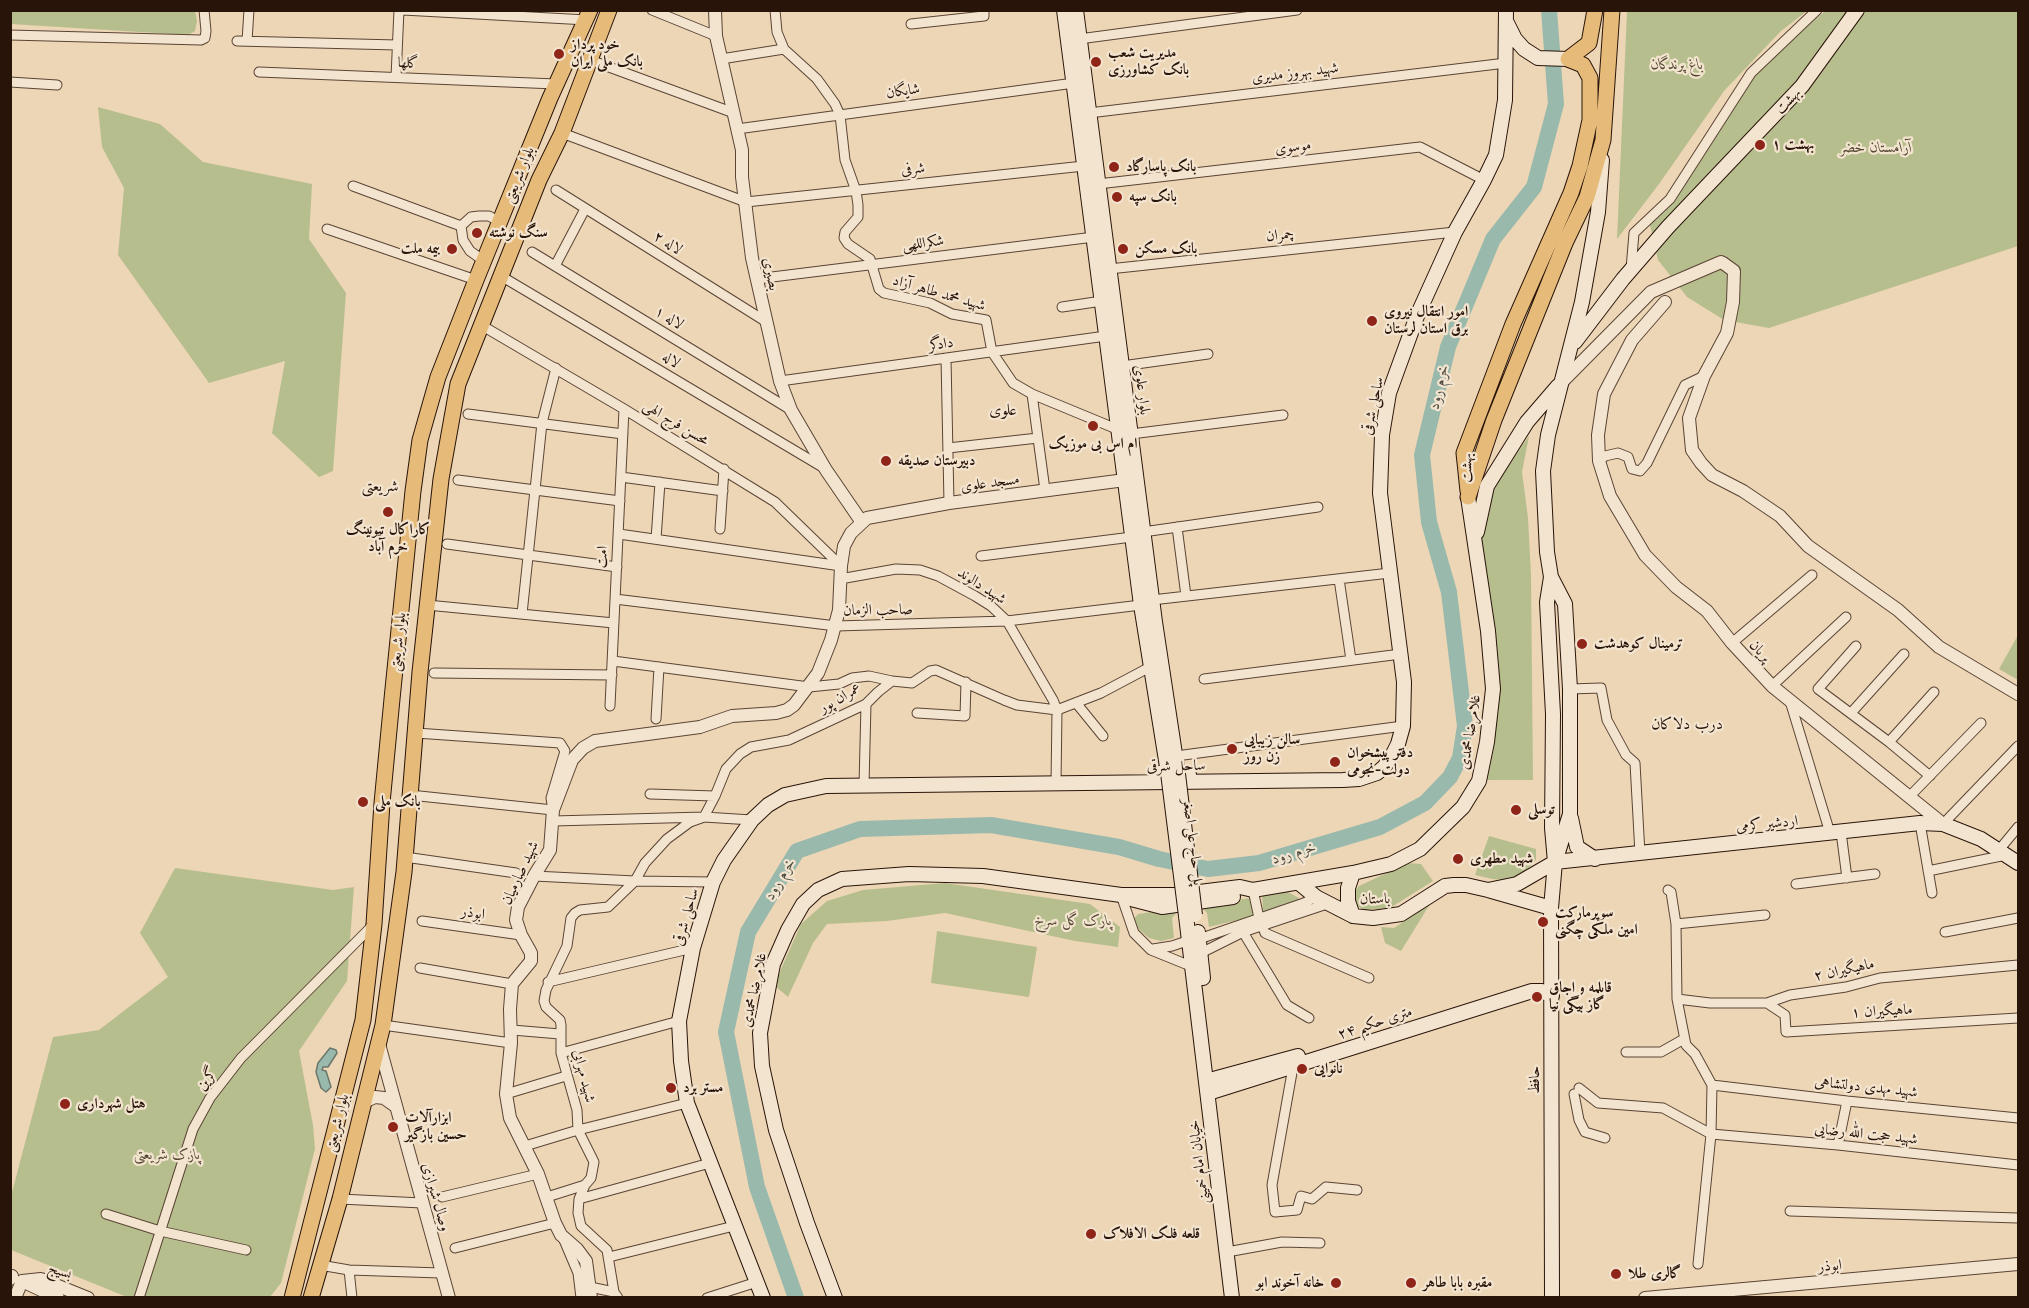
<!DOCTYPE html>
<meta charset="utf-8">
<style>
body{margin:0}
#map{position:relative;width:2029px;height:1308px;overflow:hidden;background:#edd6b5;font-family:"Libre Caslon Text",serif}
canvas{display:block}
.frame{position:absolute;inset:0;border:12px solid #29140a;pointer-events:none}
</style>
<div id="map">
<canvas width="2029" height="1308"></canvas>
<div class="frame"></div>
</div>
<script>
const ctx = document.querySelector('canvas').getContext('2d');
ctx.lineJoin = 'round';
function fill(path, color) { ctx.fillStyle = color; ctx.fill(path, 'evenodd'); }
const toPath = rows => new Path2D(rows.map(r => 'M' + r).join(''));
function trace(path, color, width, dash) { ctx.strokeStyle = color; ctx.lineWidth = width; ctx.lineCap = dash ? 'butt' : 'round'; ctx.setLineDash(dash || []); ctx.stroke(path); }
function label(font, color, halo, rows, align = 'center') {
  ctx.font = font + ' "Libre Caslon Text",Amiri,serif'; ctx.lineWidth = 4.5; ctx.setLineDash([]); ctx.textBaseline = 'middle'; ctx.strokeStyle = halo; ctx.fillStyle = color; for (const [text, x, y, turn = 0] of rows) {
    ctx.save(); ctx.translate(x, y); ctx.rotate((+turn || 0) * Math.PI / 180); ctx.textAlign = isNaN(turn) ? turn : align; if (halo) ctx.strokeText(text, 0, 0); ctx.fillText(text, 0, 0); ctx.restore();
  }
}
const green = toPath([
 [12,10,195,11,197,21,195,31,188,35,11,24],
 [1627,11,1807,11,1781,31,1724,91,1659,184,1617,239],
 [1825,11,2018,11,2018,246,1769,328,1724,320,1687,297,1658,260,1649,221,1762,64],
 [98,107,160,124,203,162,312,184,309,239,346,293,333,471,319,477,272,433,285,361,209,383,118,255,124,188,102,147],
 [1529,436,1522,472,1528,518,1531,575,1533,780,1483,780,1499,709,1498,669,1480,537,1494,486],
 [2018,635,2018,680,1999,669],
 [1489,836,1536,849,1536,860,1523,873,1515,878,1505,880,1492,879,1475,875],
 [1408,863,1421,864,1433,881,1390,908,1365,910,1357,906,1353,900,1353,893,1359,886],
 [175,868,333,890,354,887,347,981,299,1051,313,1125,315,1149,281,1283,270,1297,127,1297,11,1250,11,1196,53,1037,99,1030,168,977,140,933],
 [945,883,1090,904,1120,927,1118,947,1075,941,945,913,887,921,827,924,813,943,788,997,774,985,801,924,827,901,863,890],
 [1283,889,1302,900,1263,912,1262,892],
 [1250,898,1254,916,1209,927,1207,913,1200,905],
 [1430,904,1401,951,1385,943,1381,927,1394,928],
 [1177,908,1178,911,1172,918,1174,938,1161,941,1149,938,1135,926,1134,919,1138,914],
 [937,931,1037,947,1029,997,931,983]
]);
const water = toPath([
 [330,1048,336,1050,337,1053,328,1067,323,1067,322,1070,326,1071,331,1087,326,1092,321,1088,316,1072,318,1063,330,1048]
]);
const river = toPath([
 [796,1298,757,1187,726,1032,748,932,797,851,860,829,991,825,1119,847,1159,859,1208,869,1259,863,1380,827,1425,803,1450,777,1460,758,1465,726,1449,592,1429,522,1422,455,1448,347,1493,239,1534,187,1556,104,1549,10]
]);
const minor = toPath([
 [403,10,587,20],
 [652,10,716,36],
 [775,10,777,32,784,49,817,79,835,104,840,115,845,160,856,191,858,205,858,217,845,232,844,238,848,244,870,259,879,289,884,293,930,303,952,314,986,320,992,352,1013,383,1032,394,1119,430],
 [911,24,984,16,984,10],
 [10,35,201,40,205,38,206,31,204,10],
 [1079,39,1297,10],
 [237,41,397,45],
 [247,41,249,10],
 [721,59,784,49],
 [590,60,734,113],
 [259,72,556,84],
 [396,77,399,10],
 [10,82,57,85],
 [1089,113,1506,63],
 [737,129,1074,83],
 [562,133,746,202,1084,166],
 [1098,184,1420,147,1484,180],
 [353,186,461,226],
 [556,190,765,321],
 [461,226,463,240,470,251,484,261],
 [461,226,471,217,479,216,489,216,500,222],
 [327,229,476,280],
 [532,252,791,410],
 [555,266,585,209],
 [1109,269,1455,232],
 [1631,269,1634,233,1670,199,1751,73,1817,10],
 [501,276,824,468],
 [756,279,1094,237],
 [1062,307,1102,301],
 [481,325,624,409,775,502,841,566],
 [946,358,949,503],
 [1122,366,1208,354],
 [780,381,1106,336],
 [1032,394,1045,490],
 [468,414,623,434],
 [1131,434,1283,415],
 [948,448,1038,438],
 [1599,461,1605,456,1618,453,1628,457,1632,469,1640,471,1647,463,1685,385,1704,376],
 [621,477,723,491],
 [458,480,620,501],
 [1177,527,1186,596],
 [720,529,724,469],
 [1143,532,1318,507],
 [619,534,841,566],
 [656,539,660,482],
 [447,544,617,567],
 [981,556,1132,537],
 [840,579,896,569,920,570,938,576,975,596,991,606,1007,621,1053,700,1057,710,1056,784],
 [1339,579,1351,660],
 [615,599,836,626,1007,621,1141,605],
 [1152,600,1390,573],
 [427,605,614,623],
 [522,614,542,423,556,368],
 [1732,643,1812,575],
 [1856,646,1818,689,1889,742,1930,776],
 [613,661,809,687,839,684,852,678,869,676,892,681],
 [434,673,612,675],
 [1204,679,1401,654],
 [1772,686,1846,617],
 [1570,689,1601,688,1607,720,1626,755,1635,763,1640,854],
 [1790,701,1830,833],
 [1077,704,1103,736],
 [610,706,624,409],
 [917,713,965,716,966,682],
 [1851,713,1904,654],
 [656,719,659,667],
 [1889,742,1934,692],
 [1176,756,1403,726],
 [864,785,866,704],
 [650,794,715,796],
 [410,795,553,810,551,798,565,751,560,743,416,733],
 [1909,797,1981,723],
 [704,817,715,796,726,769,740,754,751,747,789,740,866,704,878,692,892,681,912,683,930,671,936,670,1004,700,1017,705,1057,710,1101,693,1150,667],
 [553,821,704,817,752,820],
 [1920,823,1932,893],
 [1943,824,2018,746],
 [1841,832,1847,878],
 [1999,850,2018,827],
 [405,857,516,873],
 [1928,871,2006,855],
 [534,876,635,881,713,882],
 [1796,884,1875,874],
 [1253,890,1259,918],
 [1668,890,1671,892,1676,924,1677,999,1686,1045,1695,1054,1712,1085,1711,1134,1698,1264],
 [1121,895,1134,933,1151,950,1193,967],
 [422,921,521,935],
 [1676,924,1765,915],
 [1262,925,1265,933,1369,978],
 [1243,932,1287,1005,1309,1018],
 [1945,932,2018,918],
 [1199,939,1304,903,1316,897],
 [1153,949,1172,946,1190,940],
 [1201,953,1243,932,1330,903],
 [420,968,512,984],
 [548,982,693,948],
 [1677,999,1710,1003,1767,1003,1790,995,1846,987,1880,978,2018,965],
 [1767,1003,1785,1015,1786,1032,2018,1018],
 [383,1025,511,1043],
 [512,1030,560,1034],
 [1626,1052,1661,1052,1684,1039],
 [561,1053,679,1021],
 [1293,1067,1272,1185,1275,1212,1297,1210,1301,1196,1312,1199,1326,1187,1357,1190],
 [1712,1085,1847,1101,2018,1118],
 [1579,1088,1598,1103,1663,1108,1711,1134,1838,1145,2018,1165],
 [506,1094,566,1076],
 [1574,1094,1579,1120,1585,1132,1605,1138],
 [1838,1145,1847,1101],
 [525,1146,578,1130,687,1103],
 [442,1197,538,1174],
 [547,1197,585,1185],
 [340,1199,422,1203],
 [579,1199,710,1163],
 [1790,1211,2018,1218],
 [106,1214,160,1231,246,1250],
 [564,1240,578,1273,581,1298],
 [455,1248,555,1223],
 [1227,1252,1282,1242,1320,1243],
 [609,1257,734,1226],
 [320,1265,349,1270,441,1273],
 [349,1270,352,1298],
 [590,1287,614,1292],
 [139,1298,193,1129,210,1098,241,1058,374,924],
 [618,1298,614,1292,607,1250,581,1226,578,1213,579,1199,585,1185,591,1178,594,1162,578,1130,577,1110,561,1053,561,1025,560,1020,546,1007,544,1001,546,990,567,946,571,918,575,913,580,910,608,907,635,881,645,863,667,839,690,822,704,817],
 [707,1298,757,1282]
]);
const tertiary = toPath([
 [715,10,716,36,742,150,742,177,752,258,780,381,791,410,826,470,861,521],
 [1665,302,1632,340,1604,394,1598,435,1599,461,1610,496,1645,555,1676,587,1707,611,1732,643,1772,686,1943,824],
 [1561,383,1651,292,1721,262,1723,263,1734,271,1733,302,1727,333,1704,376,1689,418,1692,450,1701,463,1712,475,1743,491,1780,516,1808,546,1898,610,1939,647,2018,694],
 [379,1044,449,1298],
 [364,1102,375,1097,384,1098,394,1105],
 [10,1279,12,1276],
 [22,1281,41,1279,88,1298],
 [22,1281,58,1298],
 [15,1298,22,1281],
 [591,1298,586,1261,577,1249,561,1235,555,1223,538,1174,510,1118,506,1094,511,1043,510,1009,512,984,531,961,531,953,521,935,516,920,518,907,534,876,550,850,553,810,572,760,583,748,595,741,700,727,732,716,776,713,787,710,794,705,818,673,831,640,839,610,841,566,844,546,851,533,867,518,949,503,1125,480],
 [1645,1298,2018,1264]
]);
const secondary = toPath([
 [1064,10,1141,605,1168,773,1156,773],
 [1076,10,1155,622,1178,774,1189,774],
 [1507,23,1515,39,1524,49,1538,58,1568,59],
 [1575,342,1623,279,1668,227,1802,86,1857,10],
 [1477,532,1487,486,1527,422,1558,386],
 [1551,577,1547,602,1553,714,1552,828,1555,862,1551,908,1552,1298],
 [1571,818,1577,847,1595,859],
 [1555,862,1570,814,1570,689,1565,604,1551,577,1547,552,1543,471,1548,435,1582,302,1598,212,1602,160],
 [1353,873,1348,888,1348,901,1353,916],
 [1299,883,1316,897,1353,916,1373,918,1401,914,1445,886,1454,885,1466,885,1488,890,1551,908],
 [1488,890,1517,884,1555,862,1920,823,1943,824,1981,839,2018,863],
 [1131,899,1162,907,1233,897],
 [1186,916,1232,1298],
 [1198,932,1203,978],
 [1206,1081,1298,1056],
 [1208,1093,1532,991,1542,991,1552,996],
 [763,1298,687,1103,681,1061,679,1021,693,948,713,882,724,860,752,820,768,805,785,795,826,786,1343,780,1359,779,1377,773,1384,767,1392,756,1398,744,1403,726,1404,682,1380,493,1382,435,1389,393,1417,316,1455,232,1484,180,1496,155,1505,100,1506,10],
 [835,1298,807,1223,776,1130,762,1066,760,1033,773,964,788,930,803,904,818,890,842,879,909,874,983,876,1121,895,1175,895,1240,887,1253,890,1353,873,1391,864,1420,849,1463,807,1479,781,1487,742,1493,689,1488,631,1468,497]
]);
const primary = toPath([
 [1568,59,1589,43,1595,10],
 [1468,491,1464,453,1513,324,1571,193,1580,166,1590,120,1590,78,1583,65,1568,59],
 [1468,497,1494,420,1565,243,1587,197,1603,140,1612,10],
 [292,1298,363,1020,374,924,382,803,392,699,413,491,420,440,438,377,476,280,550,98,590,10],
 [311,1298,340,1199,383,1025,404,872,420,672,441,479,458,384,539,180,562,133,609,10]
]);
const secondaryBridge = toPath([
 [1168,773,1186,916],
 [1178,774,1195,915]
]);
const markers = [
 [559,54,6,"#8f2418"],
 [1096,62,6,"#8f2418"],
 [1760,145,6,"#8f2418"],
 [1114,167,6,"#8f2418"],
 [1117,197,6,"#8f2418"],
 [477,233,6,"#8f2418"],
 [452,249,6,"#8f2418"],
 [1123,249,6,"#8f2418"],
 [1372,321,6,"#8f2418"],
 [1093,426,6,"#8f2418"],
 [886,461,6,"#8f2418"],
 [388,512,6,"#8f2418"],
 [1582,644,6,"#8f2418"],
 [1232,749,6,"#8f2418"],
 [1335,762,6,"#8f2418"],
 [363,802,6,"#8f2418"],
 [1516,810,6,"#8f2418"],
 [1458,859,6,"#8f2418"],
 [1543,922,6,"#8f2418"],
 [1537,997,6,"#8f2418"],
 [1302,1069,6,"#8f2418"],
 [671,1088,6,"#8f2418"],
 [65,1104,6,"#8f2418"],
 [393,1127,6,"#8f2418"],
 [1091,1234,6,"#8f2418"],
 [1616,1274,6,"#8f2418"],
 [1336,1283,6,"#8f2418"],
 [1411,1283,6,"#8f2418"]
];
const poiNames = [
 ["خود پرداز",571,45],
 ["بانک ملی ایران",571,62],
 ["مدیریت شعب",1108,53],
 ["بانک کشاورزی",1108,70],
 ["بهشت ۱",1772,145],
 ["بانک پاسارگاد",1126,167],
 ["بانک سپه",1129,197],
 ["سنگ نوشته",489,233],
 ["بیمه ملت",440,249,"right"],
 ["بانک مسکن",1135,249],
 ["امور انتقال نیروی",1384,312],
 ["برق استان لرستان",1384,329],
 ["ام اس بی موزیک",1093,444,"center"],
 ["دبیرستان صدیقه",898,461],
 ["کاراکال تیونینگ",388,530,"center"],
 ["خرم آباد",388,547,"center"],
 ["ترمینال کوهدشت",1594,644],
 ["سالن زیبایی",1244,740],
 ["زن روز",1244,757],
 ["دفتر پیشخوان",1347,753],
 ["دولت-نجومی",1347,770],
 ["بانک ملی",375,802],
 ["توسلی",1528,810],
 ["شهید مطهری",1470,859],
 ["سوپرمارکت",1555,913],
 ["امین ملکی چگنی",1555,930],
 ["قابلمه و اجاق",1549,988],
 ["گاز بیگی نیا",1549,1005],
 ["نانوایی",1314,1069],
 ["مستر برد",683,1088],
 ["هتل شهرداری",77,1104],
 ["ابزارآلات",405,1118],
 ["حسین بازگیر",405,1135],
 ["قلعه فلک الافلاک",1103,1234],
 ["گالری طلا",1628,1274],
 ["خانه آخوند ابو",1324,1283,"right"],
 ["مقبره بابا طاهر",1423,1283]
];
const streetNames = [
 ["گلها",408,63,2],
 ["شهید بهروز مدیری",1295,73,-7],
 ["شایگان",903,91,-8],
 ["بهشت",1788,101,-47],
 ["موسوی",1293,147,-7],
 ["شرفی",913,169,-6],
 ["بلوار شریعتی",519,175,-68],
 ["چمران",1280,235,-6],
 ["لاله ۲",668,243,32],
 ["شکراللهی",923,243,-7],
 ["بصیری",771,274,79],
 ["شهید محمد طاهر آزاد",939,293,16],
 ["لاله ۱",669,318,31],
 ["دادگر",941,344,-8],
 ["لاله",671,360,31],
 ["بلوار علوی",1142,390,83],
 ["ساحلی شرقی",1373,406,-78],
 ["محسن فرج الهی",676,423,31],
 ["بهشت",1467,468,-91],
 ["مسجد علوی",990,483,-8],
 ["امت",602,557,-87],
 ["شهید دالوند",982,586,33],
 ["صاحب الزمان",878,610,-1],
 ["بلوار شریعتی",398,642,-84],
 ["پریان",1760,651,47],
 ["عمران پور",840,698,-29],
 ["غلامرضا محمدی",1470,732,-81],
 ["ساحل شرقی",1176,766,-1],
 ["اردشیر کرمی",1767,824,-6],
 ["پل حاج علی اصغر",1193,842,83],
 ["شهید صارمیان",520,873,-65],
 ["باستان",1375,899,-1],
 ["ابوذر",473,913,8],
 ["ساحلی شرقی",686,917,-74],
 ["ماهیگیران ۲",1844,970,-12],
 ["غلامرضا محمدی",754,990,-78],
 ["ماهیگیران ۱",1882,1011,-3],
 ["۲۴ متری حکیم",1375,1023,-18],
 ["شهید مهرابی",584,1076,76],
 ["گرین",207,1079,-54],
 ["حافظ",1535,1080,-90],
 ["شهید مهدی دولتشاهی",1866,1087,6],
 ["بلوار شریعتی",337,1123,-76],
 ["شهید حجت الله رضایی",1866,1134,6],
 ["خیابان امام خمینی",1199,1162,-97],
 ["وصال شیرازی",436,1197,74],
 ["ابوذر",1830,1266,-5],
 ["بسیج",60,1271,19]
];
const parkNames = [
 ["باغ پرندگان",1677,65],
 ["آرامستان خضر",1876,148],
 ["پارک گل سرخ",1073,921],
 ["پارک شریعتی",167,1155]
];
const waterNames = [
 ["خرم رود",1439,387,-77],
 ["خرم رود",1294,853,-17],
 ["خرم رود",780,879,-59]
];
const neighbourhoodNames = [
 ["علوی",1003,410],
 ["شریعتی",380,486],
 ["درب دلاکان",1687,724]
];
fill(green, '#b7be8e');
fill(water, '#99b9ad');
trace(water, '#6c776c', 1.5);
trace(river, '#99b9ad', 16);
trace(minor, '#5a4435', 11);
trace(tertiary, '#5a4435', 14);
trace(secondary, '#29140a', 16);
trace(primary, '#29140a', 17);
trace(minor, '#f3e4cf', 9);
trace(tertiary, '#f3e4cf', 12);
trace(secondary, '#f3e4cf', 14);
trace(primary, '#e6bb7a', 15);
trace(secondaryBridge, '#29140a', 16, []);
trace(secondaryBridge, '#f3e4cf', 14);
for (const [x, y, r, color] of markers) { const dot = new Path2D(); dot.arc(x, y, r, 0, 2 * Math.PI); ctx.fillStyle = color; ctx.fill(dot); trace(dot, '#f3e4cf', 2); }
label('bold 15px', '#29140a', '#f3e4cf', poiNames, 'left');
label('15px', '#29140a', '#f3e4cf', streetNames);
label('italic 15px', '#544732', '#f3e4cf', parkNames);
label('italic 16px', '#504e43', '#f3e4cf', waterNames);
label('16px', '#29140a', '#f3e4cf', neighbourhoodNames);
</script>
